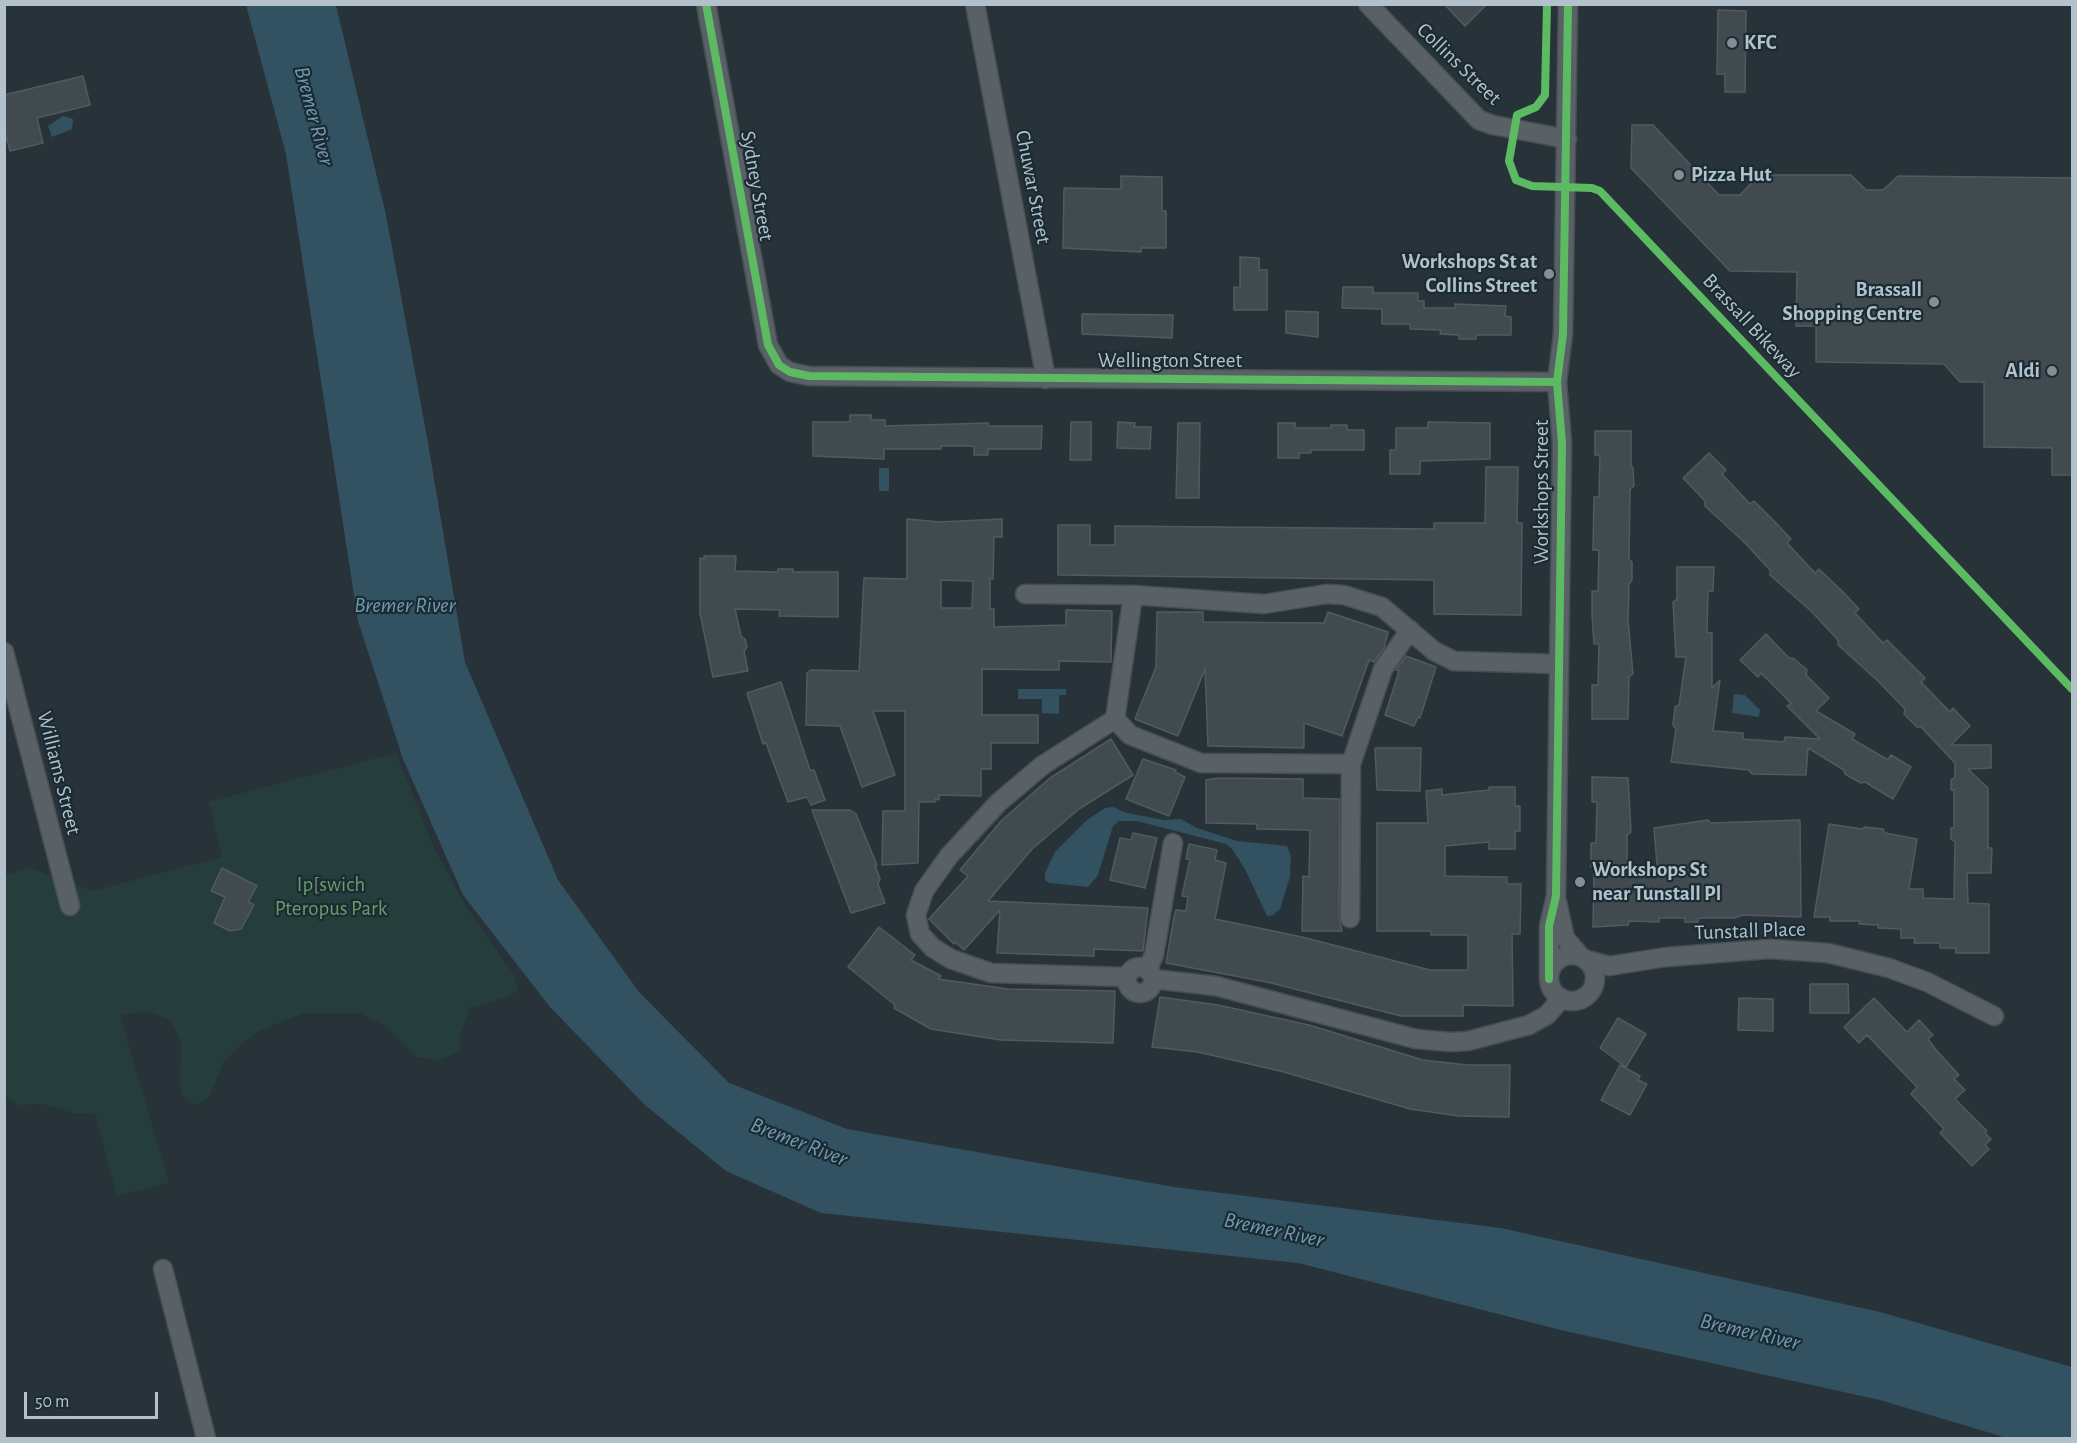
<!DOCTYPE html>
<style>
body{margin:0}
#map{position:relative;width:2077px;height:1443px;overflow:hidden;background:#283339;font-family:"Alegreya Sans",sans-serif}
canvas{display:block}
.frame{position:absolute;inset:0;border:6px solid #b2c1ca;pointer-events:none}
.scale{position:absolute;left:24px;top:1392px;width:134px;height:27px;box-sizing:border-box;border:3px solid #b2c1ca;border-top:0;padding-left:8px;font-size:18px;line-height:21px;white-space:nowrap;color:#b2c1ca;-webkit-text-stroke:4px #1b2b34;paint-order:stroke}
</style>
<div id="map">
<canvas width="2077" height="1443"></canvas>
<div class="frame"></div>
<div class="scale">50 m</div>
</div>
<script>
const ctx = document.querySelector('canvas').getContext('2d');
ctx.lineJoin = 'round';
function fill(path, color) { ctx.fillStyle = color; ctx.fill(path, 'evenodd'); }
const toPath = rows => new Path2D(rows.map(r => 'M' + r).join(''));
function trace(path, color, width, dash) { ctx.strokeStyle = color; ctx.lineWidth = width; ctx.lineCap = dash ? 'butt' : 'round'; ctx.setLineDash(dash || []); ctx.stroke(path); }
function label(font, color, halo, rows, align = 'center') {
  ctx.font = font + ' "Alegreya Sans",sans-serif'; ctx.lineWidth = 4.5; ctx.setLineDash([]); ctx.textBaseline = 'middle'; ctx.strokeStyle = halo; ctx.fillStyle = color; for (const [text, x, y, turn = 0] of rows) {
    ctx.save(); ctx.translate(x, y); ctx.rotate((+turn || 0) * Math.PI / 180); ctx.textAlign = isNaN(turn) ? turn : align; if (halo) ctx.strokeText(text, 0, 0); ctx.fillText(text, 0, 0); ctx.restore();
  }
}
const green = toPath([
 [396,753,432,843,463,902,514,975,518,990,510,996,470,1008,460,1035,461,1051,439,1060,416,1057,384,1025,360,1013,304,1013,256,1032,225,1060,208,1099,193,1105,183,1097,180,1087,181,1042,171,1020,147,1011,120,1015,169,1183,117,1196,95,1113,74,1113,43,1104,18,1105,5,1097,5,875,30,868,93,891,222,857,209,802]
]);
const water = toPath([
 [246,5,336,5,386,215,427,437,465,662,558,880,639,992,729,1083,847,1129,1174,1187,1501,1228,1880,1312,2072,1367,2072,1438,2007,1438,1880,1400,1565,1331,1298,1263,821,1213,726,1171,645,1105,550,1007,463,895,403,759,358,621,286,154],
 [63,116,73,119,72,129,52,137,48,126],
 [879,468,889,468,889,491,879,491],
 [1018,689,1066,689,1066,695,1059,695,1059,714,1042,713,1042,699,1018,699],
 [1734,694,1745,695,1760,710,1759,717,1732,713],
 [1113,807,1127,813,1164,820,1181,819,1197,828,1237,841,1287,846,1291,856,1290,877,1280,909,1273,915,1267,916,1245,869,1232,849,1226,844,1137,821,1119,821,1113,826,1098,875,1088,887,1049,883,1045,880,1045,873,1055,852,1087,820,1105,808]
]);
const building = toPath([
 [1444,4,1487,4,1465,26,1444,4],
 [1718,10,1746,11,1745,92,1725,92,1725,74,1717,74,1718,10],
 [83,76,90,105,37,118,43,143,10,151,4,128,4,95,83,76],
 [1632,125,1653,125,1719,195,1740,195,1759,175,1851,175,1866,190,1883,190,1898,176,2073,178,2073,475,2052,475,2052,448,1984,447,1984,382,1960,382,1944,364,1816,362,1816,326,1796,326,1797,272,1730,271,1631,168,1632,125],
 [1121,176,1162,177,1162,211,1166,211,1166,248,1141,248,1141,252,1063,248,1064,188,1121,189,1121,176],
 [1240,257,1259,258,1259,270,1267,270,1267,310,1234,310,1234,287,1240,288,1240,257],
 [1343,287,1373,287,1373,293,1418,293,1418,301,1424,301,1424,308,1455,308,1455,304,1506,306,1505,316,1511,317,1511,335,1476,335,1476,339,1459,339,1459,335,1440,334,1441,330,1410,329,1410,324,1382,324,1382,309,1342,308,1343,287],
 [1286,311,1318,312,1318,337,1286,333,1286,311],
 [1082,314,1173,315,1172,338,1082,334,1082,314],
 [850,415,871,415,871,420,885,420,885,426,988,423,988,426,1042,426,1041,449,988,449,988,455,974,455,974,446,941,446,941,449,884,449,884,459,813,456,813,422,850,422,850,415],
 [1071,422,1091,422,1091,460,1070,460,1071,422],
 [1118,422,1135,423,1134,427,1151,427,1150,449,1117,448,1118,422],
 [1428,422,1490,423,1490,459,1420,461,1420,474,1390,474,1390,450,1396,450,1396,428,1428,428,1428,422],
 [1178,423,1200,423,1199,498,1176,498,1178,423],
 [1278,423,1295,423,1295,428,1331,428,1331,425,1347,425,1347,430,1364,430,1364,450,1311,450,1311,453,1299,453,1299,458,1278,458,1278,423],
 [1595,431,1631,431,1631,465,1633,468,1634,486,1630,489,1629,559,1632,562,1632,580,1629,584,1628,620,1633,674,1629,677,1628,719,1592,719,1592,685,1598,685,1599,644,1594,644,1592,615,1592,591,1598,591,1599,550,1593,550,1594,497,1599,497,1600,455,1595,455,1595,431],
 [1709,453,1726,470,1722,474,1750,504,1754,501,1775,522,1791,539,1787,543,1815,573,1819,569,1843,592,1859,609,1855,613,1883,643,1887,640,1925,678,1921,682,1950,712,1953,708,1970,726,1951,745,1991,745,1991,768,1968,769,1988,788,1988,848,1992,848,1991,873,1967,873,1968,903,1989,904,1989,953,1956,953,1956,948,1940,948,1940,943,1914,943,1915,938,1901,938,1901,929,1878,928,1878,925,1859,924,1860,921,1830,921,1830,917,1814,917,1829,824,1862,829,1865,827,1883,829,1885,833,1917,839,1909,889,1923,889,1923,898,1954,899,1955,842,1951,839,1951,828,1954,828,1954,790,1951,790,1951,780,1955,777,1955,763,1921,727,1917,727,1904,714,1905,709,1878,681,1838,645,1838,640,1811,611,1770,575,1770,570,1745,543,1705,506,1705,501,1683,478,1709,453],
 [1486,467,1518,467,1517,523,1522,523,1521,615,1434,614,1434,580,1058,575,1058,525,1090,525,1090,545,1115,545,1115,526,1434,529,1434,523,1485,523,1486,467],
 [907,519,939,522,1002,519,1002,537,994,537,993,579,990,578,990,609,994,609,994,627,1066,625,1066,610,1112,611,1111,662,1059,661,1059,670,982,669,982,715,1038,715,1038,743,991,743,991,769,981,769,981,796,939,795,939,800,935,799,935,802,919,802,918,863,882,865,883,811,905,811,905,711,873,711,895,775,862,787,840,726,806,725,807,673,811,670,859,671,864,578,907,579,907,519],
 [941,580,973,581,972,608,941,608,941,580],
 [704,556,736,556,735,571,778,572,778,569,793,569,793,572,838,572,838,617,779,616,780,610,735,609,741,636,745,639,747,647,744,651,748,671,713,677,700,613,700,558,704,559,704,556],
 [1677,567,1714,567,1713,591,1708,591,1707,632,1712,633,1712,688,1720,680,1713,731,1743,733,1743,739,1784,742,1785,737,1820,739,1787,706,1791,703,1761,673,1758,677,1740,660,1766,634,1789,658,1793,658,1807,670,1806,675,1829,698,1816,711,1855,734,1852,739,1888,760,1891,755,1911,767,1893,799,1865,782,1861,783,1845,774,1844,770,1808,748,1806,775,1752,774,1749,770,1671,762,1676,729,1673,725,1675,707,1679,705,1686,657,1676,657,1673,602,1677,599,1677,567],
 [1157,612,1203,612,1203,622,1324,623,1328,612,1388,632,1384,648,1374,662,1369,660,1342,736,1304,723,1304,748,1208,746,1205,669,1178,736,1135,719,1156,667,1157,612],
 [1406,656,1436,667,1420,718,1418,717,1414,726,1385,715,1399,671,1396,670,1406,656],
 [781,682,810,770,814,770,825,800,811,805,807,797,788,802,766,743,763,744,747,693,781,682],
 [1111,739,1133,775,1079,809,1032,849,988,901,1148,908,1143,951,1094,949,1094,956,997,953,1000,910,964,950,955,942,954,944,929,919,968,876,960,870,1001,821,1050,778,1111,739],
 [1375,748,1421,748,1420,791,1377,790,1375,748],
 [1143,759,1176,770,1175,772,1185,777,1169,816,1126,799,1143,759],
 [1592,777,1628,778,1631,832,1627,835,1627,876,1658,877,1654,828,1708,820,1711,823,1800,820,1801,917,1743,915,1734,918,1698,918,1698,922,1685,922,1685,918,1659,918,1659,922,1629,921,1628,925,1593,927,1594,867,1591,867,1591,843,1596,843,1597,802,1592,802,1592,777],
 [1218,778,1303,779,1303,798,1340,799,1339,916,1342,931,1302,931,1303,876,1309,877,1310,830,1257,829,1257,824,1206,823,1206,780,1218,778],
 [1489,787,1515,787,1515,806,1520,806,1520,831,1515,831,1515,849,1489,849,1489,842,1445,846,1445,876,1507,877,1507,884,1521,884,1520,934,1512,934,1513,1006,1463,1005,1463,1016,1401,1016,1267,982,1166,963,1174,917,1176,910,1186,911,1188,897,1182,896,1190,859,1186,859,1189,844,1217,850,1215,860,1226,863,1215,919,1302,937,1430,970,1468,970,1468,935,1431,935,1431,931,1377,931,1377,823,1428,823,1426,791,1442,789,1442,795,1489,790,1489,787],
 [812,810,850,810,856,814,877,865,875,865,880,879,878,884,885,903,851,913,812,810],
 [1133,833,1157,838,1145,888,1110,880,1120,838,1131,840,1133,833],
 [222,868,257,886,248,902,254,905,241,929,230,931,214,923,225,897,211,891,222,868],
 [879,927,915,955,911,960,941,976,938,979,1008,989,1115,991,1113,1043,1001,1040,931,1029,894,1008,895,1005,848,967,879,927],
 [1810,984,1848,984,1849,1013,1810,1013,1810,984],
 [1160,997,1218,1005,1309,1025,1423,1060,1467,1065,1510,1065,1509,1117,1459,1116,1410,1109,1284,1072,1198,1052,1152,1047,1160,997],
 [1739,998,1773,999,1773,1031,1738,1030,1739,998],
 [1874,998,1907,1032,1919,1020,1933,1035,1928,1039,1937,1051,1959,1075,1954,1079,1965,1090,1955,1099,1987,1131,1985,1133,1991,1139,1985,1145,1989,1149,1972,1166,1940,1133,1944,1129,1911,1094,1917,1087,1867,1035,1859,1043,1844,1027,1874,998],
 [1618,1018,1646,1034,1626,1067,1600,1048,1618,1018],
 [1620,1065,1640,1076,1638,1080,1647,1084,1630,1115,1601,1100,1620,1065]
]);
const minor = toPath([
 [706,4,768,345,779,365,790,372,809,376,1557,382],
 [975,4,1046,379],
 [1368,4,1479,120,1493,125,1567,139],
 [1025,594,1133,595,1264,604,1327,594,1344,595,1382,607,1434,651,1454,661,1559,664],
 [1133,595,1115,719,1130,735,1201,763,1351,764],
 [4,652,70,906],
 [1115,719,1043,765,999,802,949,856,924,891,916,915,920,934,933,948,951,959,991,973,1127,977],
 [1557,902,1565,938,1581,957],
 [1350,918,1351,764,1383,669,1410,630],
 '1549 978a23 23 0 1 1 46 0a23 23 0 1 1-46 0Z',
 [1587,960,1609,966,1666,957,1770,949,1828,953,1889,968,1927,982,1994,1016],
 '1127 980a13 13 0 1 1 26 0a13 13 0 1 1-26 0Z',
 [1147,970,1154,955,1173,843],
 [1153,979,1216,986,1416,1039,1451,1042,1468,1041,1529,1025,1547,1015,1561,999],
 [1549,979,1549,926,1556,896,1562,443,1557,382,1563,334,1568,4],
 [163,1269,206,1438]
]);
const cycleway = toPath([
 [706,4,768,345,779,365,790,372,809,376,1557,382],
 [1547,4,1545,95,1536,107,1517,115,1509,161,1516,180,1532,186,1592,188,1600,191,2072,689],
 [1549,979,1549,926,1556,896,1562,443,1557,382,1563,334,1568,4]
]);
const markers = [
 [1732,43,6,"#828f97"],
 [1679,175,6,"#828f97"],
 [1549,274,6,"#828f97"],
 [1934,302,6,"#828f97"],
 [2052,371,6,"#828f97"],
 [1580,882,6,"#828f97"]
];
const poiNames = [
 ["KFC",1744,43],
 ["Pizza Hut",1691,175],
 ["Workshops St at",1537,262,"right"],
 ["Collins Street",1537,286,"right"],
 ["Brassall",1922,290,"right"],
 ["Shopping Centre",1922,314,"right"],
 ["Aldi",2040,371,"right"],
 ["Workshops St",1592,870],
 ["near Tunstall Pl",1592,894]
];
const streetNames = [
 ["Collins Street",1459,64,44],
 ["Sydney Street",757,186,80],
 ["Chuwar Street",1033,187,79],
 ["Brassall Bikeway",1752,326,47],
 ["Wellington Street",1170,361],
 ["Workshops Street",1542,492,-90],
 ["Williams Street",59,773,76],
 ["Tunstall Place",1750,931,-2]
];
const parkNames = [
 ["Ip[swich",331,885],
 ["Pteropus Park",331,909]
];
const waterNames = [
 ["Bremer River",314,116,75],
 ["Bremer River",405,605],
 ["Bremer River",799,1142,21],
 ["Bremer River",1274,1230,12],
 ["Bremer River",1750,1332,13]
];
fill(green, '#253e3c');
fill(water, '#325161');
fill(building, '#414a4e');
trace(building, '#505b60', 1.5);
trace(minor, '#474f53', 21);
trace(minor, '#596166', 18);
trace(cycleway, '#5cba63', 8);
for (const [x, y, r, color] of markers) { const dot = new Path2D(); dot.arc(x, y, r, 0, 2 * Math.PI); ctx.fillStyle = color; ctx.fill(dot); trace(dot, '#1b2b34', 2); }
label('bold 21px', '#b2c1ca', '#1b2b34', poiNames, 'left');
label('21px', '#b2c1ca', '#1b2b34', streetNames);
label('21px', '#689d67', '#1b2b34', parkNames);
label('italic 22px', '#709aaf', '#1b2b34', waterNames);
</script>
